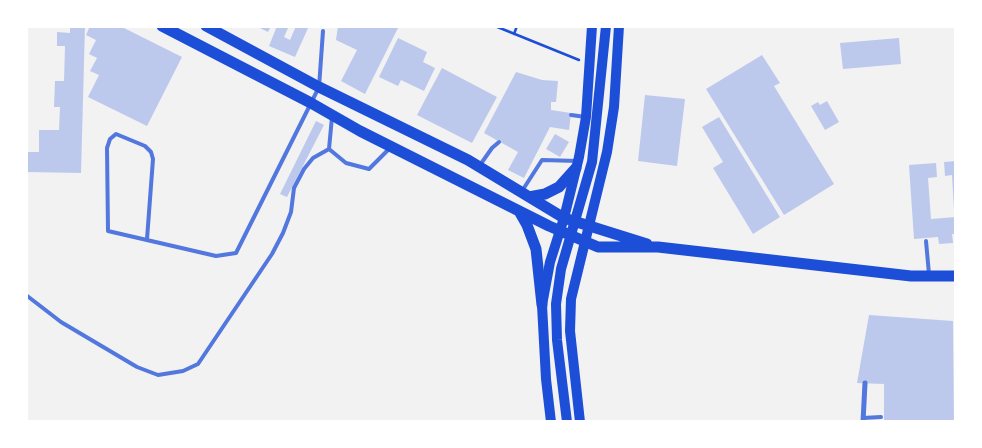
<!DOCTYPE html>
<style>
body{margin:0}
#map{position:relative;width:982px;height:448px;overflow:hidden;background:#f2f2f2;font-family:"Public Sans",sans-serif}
canvas{display:block}
.frame{position:absolute;inset:0;border:28px solid #fff;pointer-events:none}
</style>
<div id="map">
<canvas width="982" height="448"></canvas>
<div class="frame"></div>
</div>
<script>
const ctx = document.querySelector('canvas').getContext('2d');
ctx.lineJoin = 'round';
function fill(path, color) { ctx.fillStyle = color; ctx.fill(path, 'evenodd'); }
const toPath = rows => new Path2D(rows.map(r => 'M' + r).join(''));
function trace(path, color, width, dash) { ctx.strokeStyle = color; ctx.lineWidth = width; ctx.lineCap = dash ? 'butt' : 'round'; ctx.setLineDash(dash || []); ctx.stroke(path); }
const building = toPath([
 [70,26,85,26,81,173,26,172,26,152,39,152,39,130,59,130,60,107,54,107,55,81,64,81,65,46,57,46,57,32,70,33],
 [90,26,120,26,182,57,147,126,88,97,99,75,90,71,97,58,89,54,96,40,86,35],
 [256,26,271,26,268,32],
 [277,26,289,26,284,37,290,40,296,26,309,26,295,57,269,46],
 [338,26,399,26,365,94,341,81,357,50,336,40],
 [398,38,427,52,423,62,435,68,424,91,401,80,398,86,379,77],
 [899,38,901,64,843,69,840,43],
 [762,55,780,83,774,86,834,184,784,215,706,89],
 [442,68,497,97,472,143,417,115],
 [516,72,542,80,558,81,556,102,551,102,551,110,571,113,569,130,550,127,524,178,508,170,518,152,484,133],
 [645,95,685,99,677,166,638,161],
 [827,101,839,122,825,130,811,106,818,102,820,105],
 [719,117,780,217,753,234,713,168,723,162,702,127],
 [316,121,324,125,287,197,280,194],
 [555,134,569,142,560,157,546,149],
 [956,161,956,209,954,209,952,175,945,176,944,162],
 [936,163,937,177,928,178,931,219,956,217,956,234,952,234,953,243,939,244,938,237,914,239,909,165],
 [869,315,953,321,954,422,884,422,884,384,857,383]
]);
const path = toPath([
 [495,26,579,60],
 [514,34,517,26]
]);
const service = toPath([
 [571,115,586,117],
 [329,149,346,163,369,169,390,148],
 [329,149,332,117],
 [480,165,492,148,499,142],
 [522,191,542,160,578,161],
 [147,239,153,159,151,152,145,146,116,134,110,139,107,148,108,231,216,256,236,253,319,87,323,31],
 [926,241,929,274],
 [26,295,61,322,137,367,158,375,183,371,198,364,272,254,283,233,291,212,294,188,304,169,313,158,329,149],
 [863,418,881,417]
]);
const minor = toPath([
 [863,422,865,383]
]);
const secondary = toPath([
 [551,422,546,379,542,305,550,262,564,218,579,157,586,117,592,26],
 [567,422,557,340,556,304,561,269,592,162,606,26],
 [580,422,570,331,571,299,607,152,614,107,619,26]
]);
const primary = toPath([
 [162,26,311,103,360,131,549,226,598,247,658,247,911,276,956,276],
 [206,26,319,87,468,160,564,218,647,244],
 [529,197,545,194,559,187,576,168],
 [519,211,527,225,536,249,542,305]
]);
fill(building, '#bdc9ec');
trace(path, '#1d4ed8', 2.5);
trace(service, '#5277de', 4);
trace(minor, '#5277de', 5);
trace(secondary, '#1d4ed8', 10);
trace(primary, '#1d4ed8', 11);
</script>
